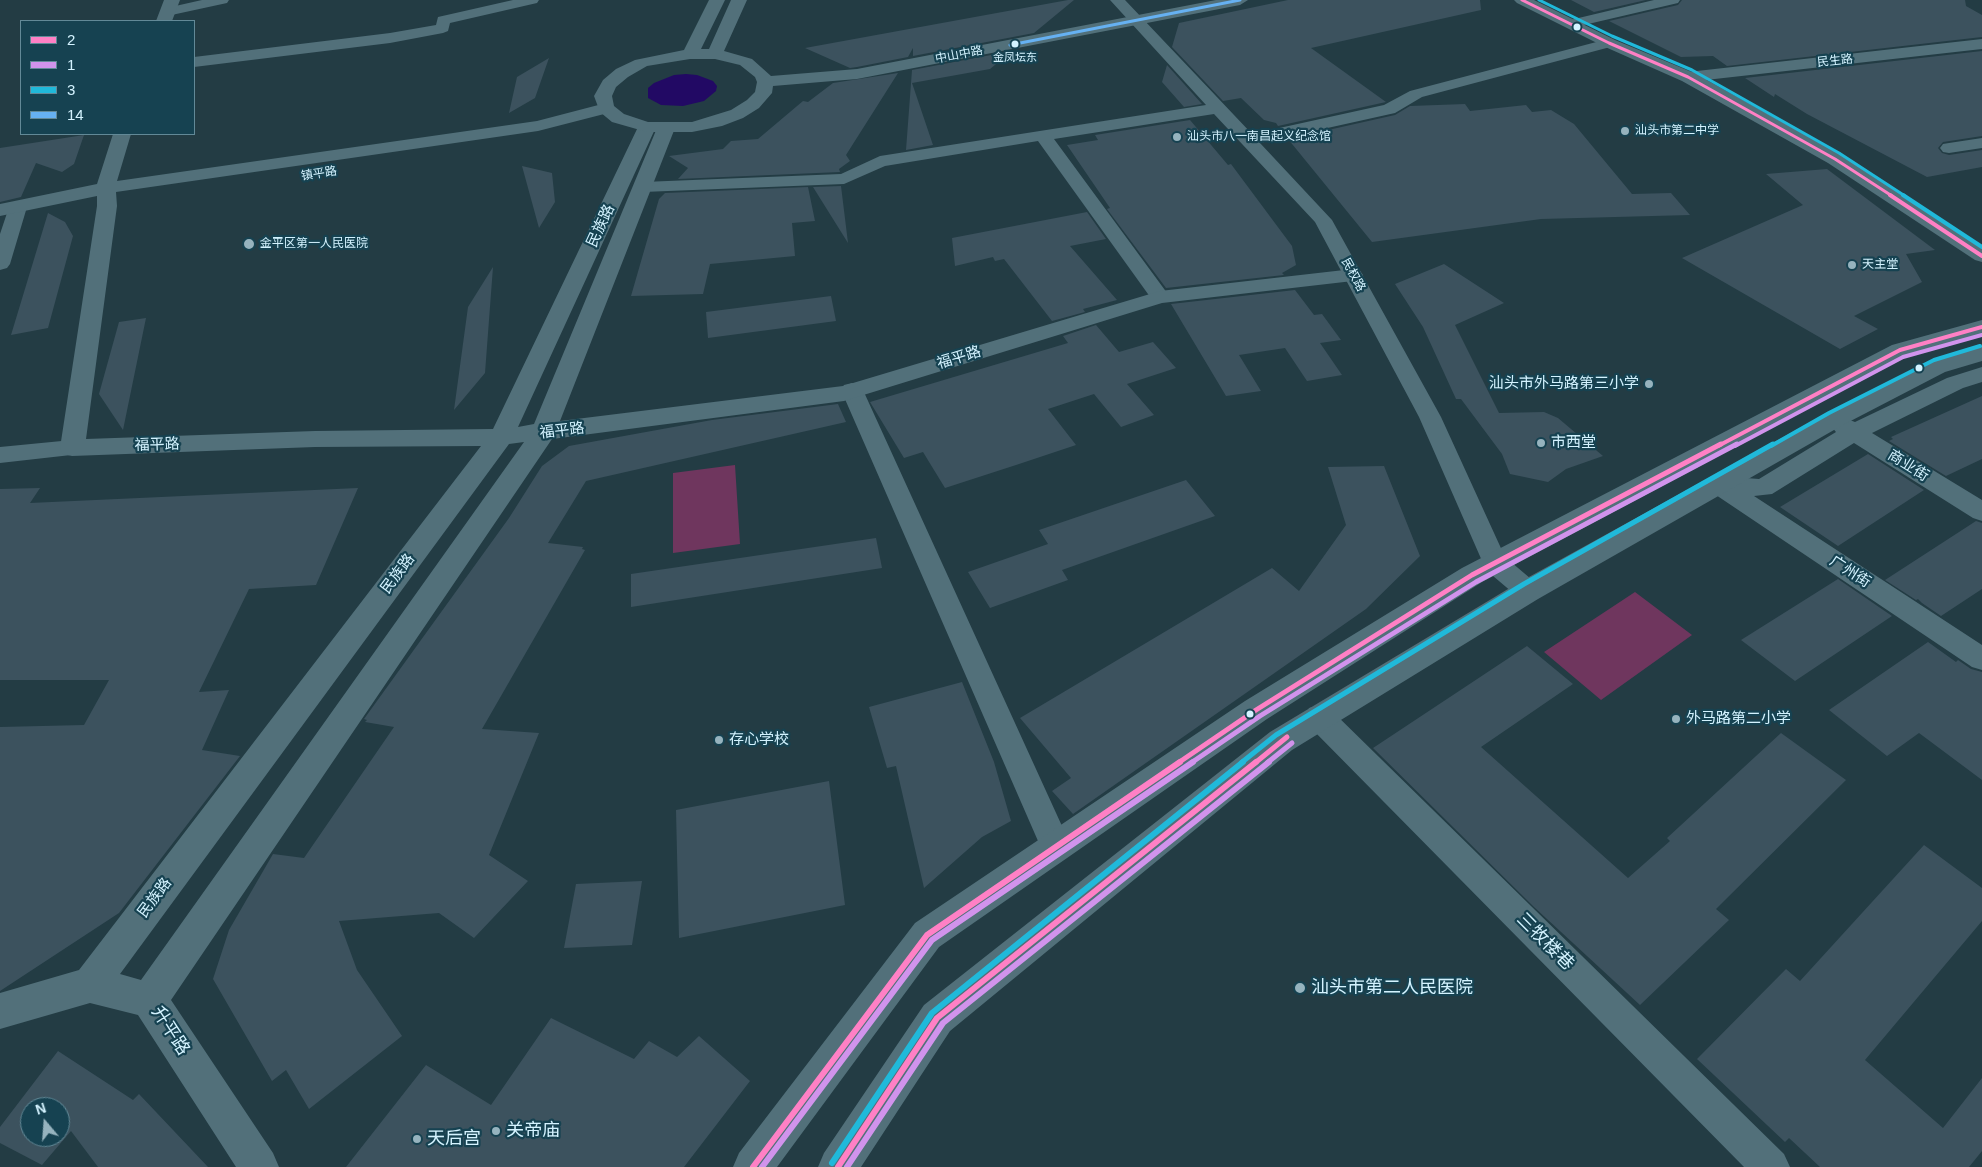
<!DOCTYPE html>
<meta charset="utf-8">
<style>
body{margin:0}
#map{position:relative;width:1982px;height:1167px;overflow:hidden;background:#233c44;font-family:Arial,sans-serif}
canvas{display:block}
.legend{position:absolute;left:20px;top:20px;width:175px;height:115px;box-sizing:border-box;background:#164251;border:1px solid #628997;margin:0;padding:6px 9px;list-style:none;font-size:15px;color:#d4f3ff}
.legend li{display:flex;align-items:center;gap:10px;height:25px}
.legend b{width:25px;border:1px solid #628997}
.north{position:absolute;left:20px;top:1097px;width:50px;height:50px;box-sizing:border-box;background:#164251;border:1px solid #628997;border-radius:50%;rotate:342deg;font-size:14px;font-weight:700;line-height:20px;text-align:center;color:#d4f3ff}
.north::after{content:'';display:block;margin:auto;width:18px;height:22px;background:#96b3be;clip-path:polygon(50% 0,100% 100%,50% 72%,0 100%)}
</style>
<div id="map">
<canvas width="1982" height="1167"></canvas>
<ul class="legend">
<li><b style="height:6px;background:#ff80c5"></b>2</li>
<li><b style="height:6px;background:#d193ec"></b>1</li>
<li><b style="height:6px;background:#20b9da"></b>3</li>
<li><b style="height:6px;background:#66b1f2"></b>14</li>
</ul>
<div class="north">N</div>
</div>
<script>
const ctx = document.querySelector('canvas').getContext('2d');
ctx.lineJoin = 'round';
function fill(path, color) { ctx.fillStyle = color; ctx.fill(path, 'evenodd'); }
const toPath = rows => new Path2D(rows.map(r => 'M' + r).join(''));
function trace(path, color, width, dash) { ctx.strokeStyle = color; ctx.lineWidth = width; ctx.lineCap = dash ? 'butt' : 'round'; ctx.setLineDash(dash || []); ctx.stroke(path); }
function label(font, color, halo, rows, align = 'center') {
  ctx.font = font + ' Arial,"Noto Sans SC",sans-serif'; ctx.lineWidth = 4.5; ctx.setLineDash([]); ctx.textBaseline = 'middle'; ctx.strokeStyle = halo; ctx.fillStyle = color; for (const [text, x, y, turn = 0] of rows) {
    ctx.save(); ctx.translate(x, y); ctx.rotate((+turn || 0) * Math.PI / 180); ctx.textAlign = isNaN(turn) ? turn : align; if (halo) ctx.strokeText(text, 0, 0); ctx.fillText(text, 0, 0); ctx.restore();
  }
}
const green = toPath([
 [735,465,740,544,673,553,673,473],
 [1635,592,1692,635,1601,700,1544,652]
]);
const water = toPath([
 [686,74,697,75,713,81,717,86,716,91,704,101,683,106,661,105,648,98,648,88,654,83,674,75]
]);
const building = toPath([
 [1068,0,1074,0,1034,33,913,56,913,48,908,57,857,67,850,68,805,48],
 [1288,0,1480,0,1481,10,1311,48,1386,102,1278,126,1276,123,1264,120,1241,98,1223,101,1172,47,1179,23],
 [1571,0,1646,0,1594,12],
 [1682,0,1965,0,1966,6,1982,15,1982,37,1727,66,1713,56,1681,57,1609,21,1678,5],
 [1012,51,990,69,912,83,933,145,906,150,912,70],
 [1982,51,1982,136,1943,142,1938,148,1942,153,1949,155,1982,150,1982,167,1927,177,1807,114,1775,94,1774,97,1745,78],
 [549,58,535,98,509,113,517,77],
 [1167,65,1202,104,1184,107,1162,82],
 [898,73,846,155,850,161,839,169,840,172,678,179,688,168,669,156,723,149,731,141,758,139,803,101,808,102,833,83],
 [1465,104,1470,111,1526,105,1532,112,1551,110,1574,124,1632,194,1671,193,1690,215,1541,219,1372,242,1288,139,1395,115,1410,106],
 [1190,120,1228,165,1231,164,1292,246,1296,265,1282,273,1284,275,1166,288,1107,209,1110,208,1067,145,1098,140,1095,135],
 [84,135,74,164,62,172,36,163,21,197,0,202,0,148],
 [522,166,552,173,555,202,539,228],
 [1827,169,1935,250,1906,254,1922,282,1854,316,1878,329,1840,349,1682,258,1803,205,1766,174],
 [841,186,848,243,813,187],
 [808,187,815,221,792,223,795,256,710,264,703,294,631,296,659,199,665,193],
 [1087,212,1106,239,1070,246,1117,300,1083,309,1085,312,1052,321,1004,259,995,261,993,257,955,266,952,238],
 [48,213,65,222,73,236,48,328,11,335],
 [1444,264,1504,303,1455,325,1499,413,1544,412,1558,418,1603,456,1566,469,1548,482,1510,474,1502,454,1461,399,1456,399,1423,327,1395,284],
 [493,267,485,373,454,410,468,307],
 [1295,290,1314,315,1322,314,1341,340,1320,343,1342,375,1307,381,1285,348,1239,355,1261,391,1226,396,1171,304],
 [831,296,836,321,708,338,706,312],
 [146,318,123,430,99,394,119,322],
 [1096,325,1119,352,1153,342,1176,368,1127,384,1154,415,1121,427,1094,394,1048,409,1076,445,1016,465,945,488,923,452,904,458,870,402,1068,343,1063,336],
 [1982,396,1982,459,1946,476,1889,441,1893,439,1891,437],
 [838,404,846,422,586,481,548,543,583,547,582,549,585,550,482,729,539,733,489,855,528,881,474,938,439,913,339,921,357,970,402,1036,309,1109,286,1070,272,1081,213,979,229,930,273,854,304,858,394,727,365,722,367,720,364,719,509,518,542,466,569,446,712,420],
 [1868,454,1924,490,1838,546,1780,507],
 [1384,466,1420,556,1366,609,1073,814,1052,791,1071,778,1020,718,1272,568,1299,591,1346,525,1328,467],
 [1186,480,1215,516,1062,570,1068,580,990,608,968,572,1048,544,1039,530],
 [40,488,30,503,358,488,316,585,249,589,199,692,229,690,202,750,240,756,119,913,0,991,0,727,84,725,109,680,0,680,0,489],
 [1976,521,1982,523,1982,589,1941,616,1922,603,1918,599,1916,600,1885,580],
 [876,538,882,568,631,607,631,574],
 [1838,579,1892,616,1795,681,1741,640],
 [1928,642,1956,662,1958,660,1971,669,1982,672,1982,780,1919,733,1887,756,1829,710],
 [1527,646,1573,684,1481,747,1628,878,1670,841,1667,838,1781,733,1846,780,1716,909,1729,920,1640,1005,1534,907,1373,748],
 [962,682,994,762,1011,821,982,837,924,888,896,766,887,768,869,707],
 [829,781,845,905,679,938,676,810],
 [1924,845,1982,888,1982,921,1865,1060,1943,1128,1982,1078,1982,1151,1969,1167,1820,1167,1789,1138,1785,1142,1697,1059,1786,969,1800,981],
 [642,881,632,945,564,948,576,884],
 [551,1018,634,1059,649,1041,677,1057,699,1036,750,1081,684,1167,346,1167,426,1065,491,1105],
 [58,1051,133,1100,139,1094,208,1167,98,1167,71,1131,42,1165,0,1143,0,1127],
 [30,1107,60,1107,60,1137,30,1137]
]);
const minor = toPath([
 [202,0,229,0,227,3,167,16,160,12,162,9,202,0],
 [513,0,539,0,537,3,450,23,448,31,443,33,390,43,194,67,194,57,390,33,436,25,438,17,513,0],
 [1110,0,1125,0,1252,134,1384,105,1410,91,1604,40,1614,40,1617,43,1614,46,1422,97,1395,113,1260,143,1332,220,1441,417,1505,557,1537,584,1541,591,1537,598,1528,601,1519,598,1486,570,1419,417,1315,222,1214,114,1054,139,1170,297,1167,301,1160,303,1153,301,1038,141,885,166,844,184,643,192,637,191,634,187,637,183,643,182,841,174,880,156,1206,105,1110,0],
 [1654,0,1680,0,1678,3,1571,28,1564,24,1566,21,1654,0],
 [1982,39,1982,49,1688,82,1680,77,1688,72,1982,39],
 [1982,138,1982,148,1949,153,1943,152,1940,148,1943,144,1949,143,1982,138],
 [18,201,25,203,27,207,10,264,7,268,0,270,0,234,9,207,11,203,18,201],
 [1982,367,1982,382,1963,388,1872,433,1982,500,1982,521,1973,518,1854,443,1772,494,1754,496,1982,645,1982,670,1972,667,1710,491,1707,485,1710,479,1719,476,1759,479,1836,432,1830,425,1834,420,1842,417,1855,422,1947,378,1982,367],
 [852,383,860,385,863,390,1067,837,1072,847,1067,857,1056,862,1045,857,841,390,844,385,852,383],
 [72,440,80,442,84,448,80,454,0,463,0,447,72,440],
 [1319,705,1329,708,1784,1154,1790,1167,1744,1167,1309,726,1305,717,1309,708,1319,705]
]);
const tertiary = toPath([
 [164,0,180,0,172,21,156,21,164,0],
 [1514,0,1534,0,1615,40,1694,73,1842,155,1982,247,1982,262,1975,260,1828,163,1682,81,1603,46,1517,3,1514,0],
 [606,103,612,104,615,108,612,112,538,131,116,192,117,206,86,439,315,431,493,429,638,127,641,123,647,122,653,123,656,127,518,427,534,424,657,128,660,124,666,123,672,124,675,128,560,421,843,386,1160,291,1353,269,1360,271,1363,275,1360,279,1353,281,1162,303,844,401,552,439,171,1000,273,1153,279,1167,236,1167,138,1015,90,1003,0,1029,0,993,79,970,481,446,315,447,72,456,63,454,60,448,97,206,97,196,0,216,0,204,97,184,113,134,131,134,117,181,537,121,606,103],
 [524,442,141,980,120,974,509,444,524,442],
 [1982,320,1982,334,1908,355,1482,582,1267,719,939,947,777,1167,733,1167,739,1153,915,923,1245,701,1462,568,1892,345,1982,320],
 [1982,346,1982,361,1945,372,1841,426,1538,599,1292,750,950,1031,861,1167,818,1167,824,1153,924,1005,1270,732,1518,583,1825,414,1929,362,1982,346]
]);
const secondary = toPath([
 [709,0,725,0,701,49,709,49,731,0,747,0,724,51,752,59,771,76,857,69,1216,0,1248,0,1240,5,857,79,773,86,772,93,759,108,743,118,722,126,692,132,647,132,612,122,600,112,594,96,603,80,616,69,635,60,684,50,709,0],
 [690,59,715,59,740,65,755,77,757,82,755,92,747,100,731,110,692,122,648,122,624,114,614,106,612,96,616,87,628,77,647,66,690,59]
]);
const bus1Far3 = toPath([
 [1522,0,1609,43,1688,77,1835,159,1892,196]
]);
const bus1Far2 = toPath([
 [1890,195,1982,256],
 [1718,446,1900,350,1982,327]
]);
const bus1Far1 = toPath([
 [1178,763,1256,710,1472,575,1721,444],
 [1255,763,1287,737]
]);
const bus1 = toPath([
 [753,1167,927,935,1180,762],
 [838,1167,937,1018,1256,762]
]);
const bus2Far2 = toPath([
 [1735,446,1903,357,1982,335]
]);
const bus2Far1 = toPath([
 [1191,763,1260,716,1476,582,1737,444],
 [1267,763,1292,743]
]);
const bus2 = toPath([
 [762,1167,932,940,1193,762],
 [847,1167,943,1023,1269,762]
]);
const bus3Far3 = toPath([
 [1539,0,1612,36,1692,70,1839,153,1905,196]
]);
const bus3Far2 = toPath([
 [1903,195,1982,247],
 [1771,446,1829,413,1934,360,1980,346]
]);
const bus3Far1 = toPath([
 [1241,763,1276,735,1524,584,1773,444]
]);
const bus3 = toPath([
 [832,1163,932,1013,1243,762]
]);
const bus4 = toPath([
 [1010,45,1240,0]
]);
const markers = [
 [1577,27,4.5,"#d4f3ff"],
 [1015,44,4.5,"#d4f3ff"],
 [1625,131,5,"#96b3be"],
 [1177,137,5,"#96b3be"],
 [249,244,6,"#96b3be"],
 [1852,265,5,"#96b3be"],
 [1919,368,4.5,"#d4f3ff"],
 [1649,384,5,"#96b3be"],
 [1541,443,5,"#96b3be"],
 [1250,714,4.5,"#d4f3ff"],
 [1676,719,5,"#96b3be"],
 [719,740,5,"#96b3be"],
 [1300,988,6,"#96b3be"],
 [496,1131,5,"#96b3be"],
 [417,1139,5,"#96b3be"]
];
const farBusnames = [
 ["金凤坛东",1015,58]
];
const farStreetnames = [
 ["中山中路",959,55,-11],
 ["民生路",1835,61,-6],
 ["镇平路",319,174,-9],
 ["民权路",1353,275,61]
];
const farPoinames = [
 ["汕头市第二中学",1635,131],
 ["汕头市八一南昌起义纪念馆",1187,137],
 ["金平区第一人民医院",260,244],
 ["天主堂",1862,265]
];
const streetNames = [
 ["民族路",601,226,-65],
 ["福平路",959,358,-17],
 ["福平路",562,431,-7],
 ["福平路",157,445,-2],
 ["商业街",1908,466,32],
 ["广州街",1850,572,33],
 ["民族路",398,574,-53],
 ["民族路",155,898,-53]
];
const poiNames = [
 ["汕头市外马路第三小学",1639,384,"right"],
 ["市西堂",1551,443],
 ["外马路第二小学",1686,719],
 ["存心学校",729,740]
];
const nearStreetnames = [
 ["三牧楼巷",1545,942,45],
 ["升平路",170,1031,57]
];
const nearPoinames = [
 ["汕头市第二人民医院",1311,988],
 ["关帝庙",506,1131],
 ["天后宫",427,1139]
];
fill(green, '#6f365e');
fill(water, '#220964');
fill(building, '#3c525e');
fill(minor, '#52707a');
fill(tertiary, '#52707a');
fill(secondary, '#52707a');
trace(bus1Far3, '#ff80c5', 3);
trace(bus1Far2, '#ff80c5', 4);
trace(bus1Far1, '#ff80c5', 5);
trace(bus1, '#ff80c5', 6);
trace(bus2Far2, '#d193ec', 4);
trace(bus2Far1, '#d193ec', 5);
trace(bus2, '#d193ec', 6);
trace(bus3Far3, '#20b9da', 3);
trace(bus3Far2, '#20b9da', 4);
trace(bus3Far1, '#20b9da', 5);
trace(bus3, '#20b9da', 6);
trace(bus4, '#66b1f2', 3);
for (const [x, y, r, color] of markers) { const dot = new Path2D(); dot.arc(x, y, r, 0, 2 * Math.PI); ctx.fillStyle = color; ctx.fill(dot); trace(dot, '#164251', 2); }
label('11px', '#d4f3ff', '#164251', farBusnames);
label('12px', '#d4f3ff', '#164251', farStreetnames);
label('12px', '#d4f3ff', '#164251', farPoinames, 'left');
label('15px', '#d4f3ff', '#164251', streetNames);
label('15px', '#d4f3ff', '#164251', poiNames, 'left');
label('18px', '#d4f3ff', '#164251', nearStreetnames);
label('18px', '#d4f3ff', '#164251', nearPoinames, 'left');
</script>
